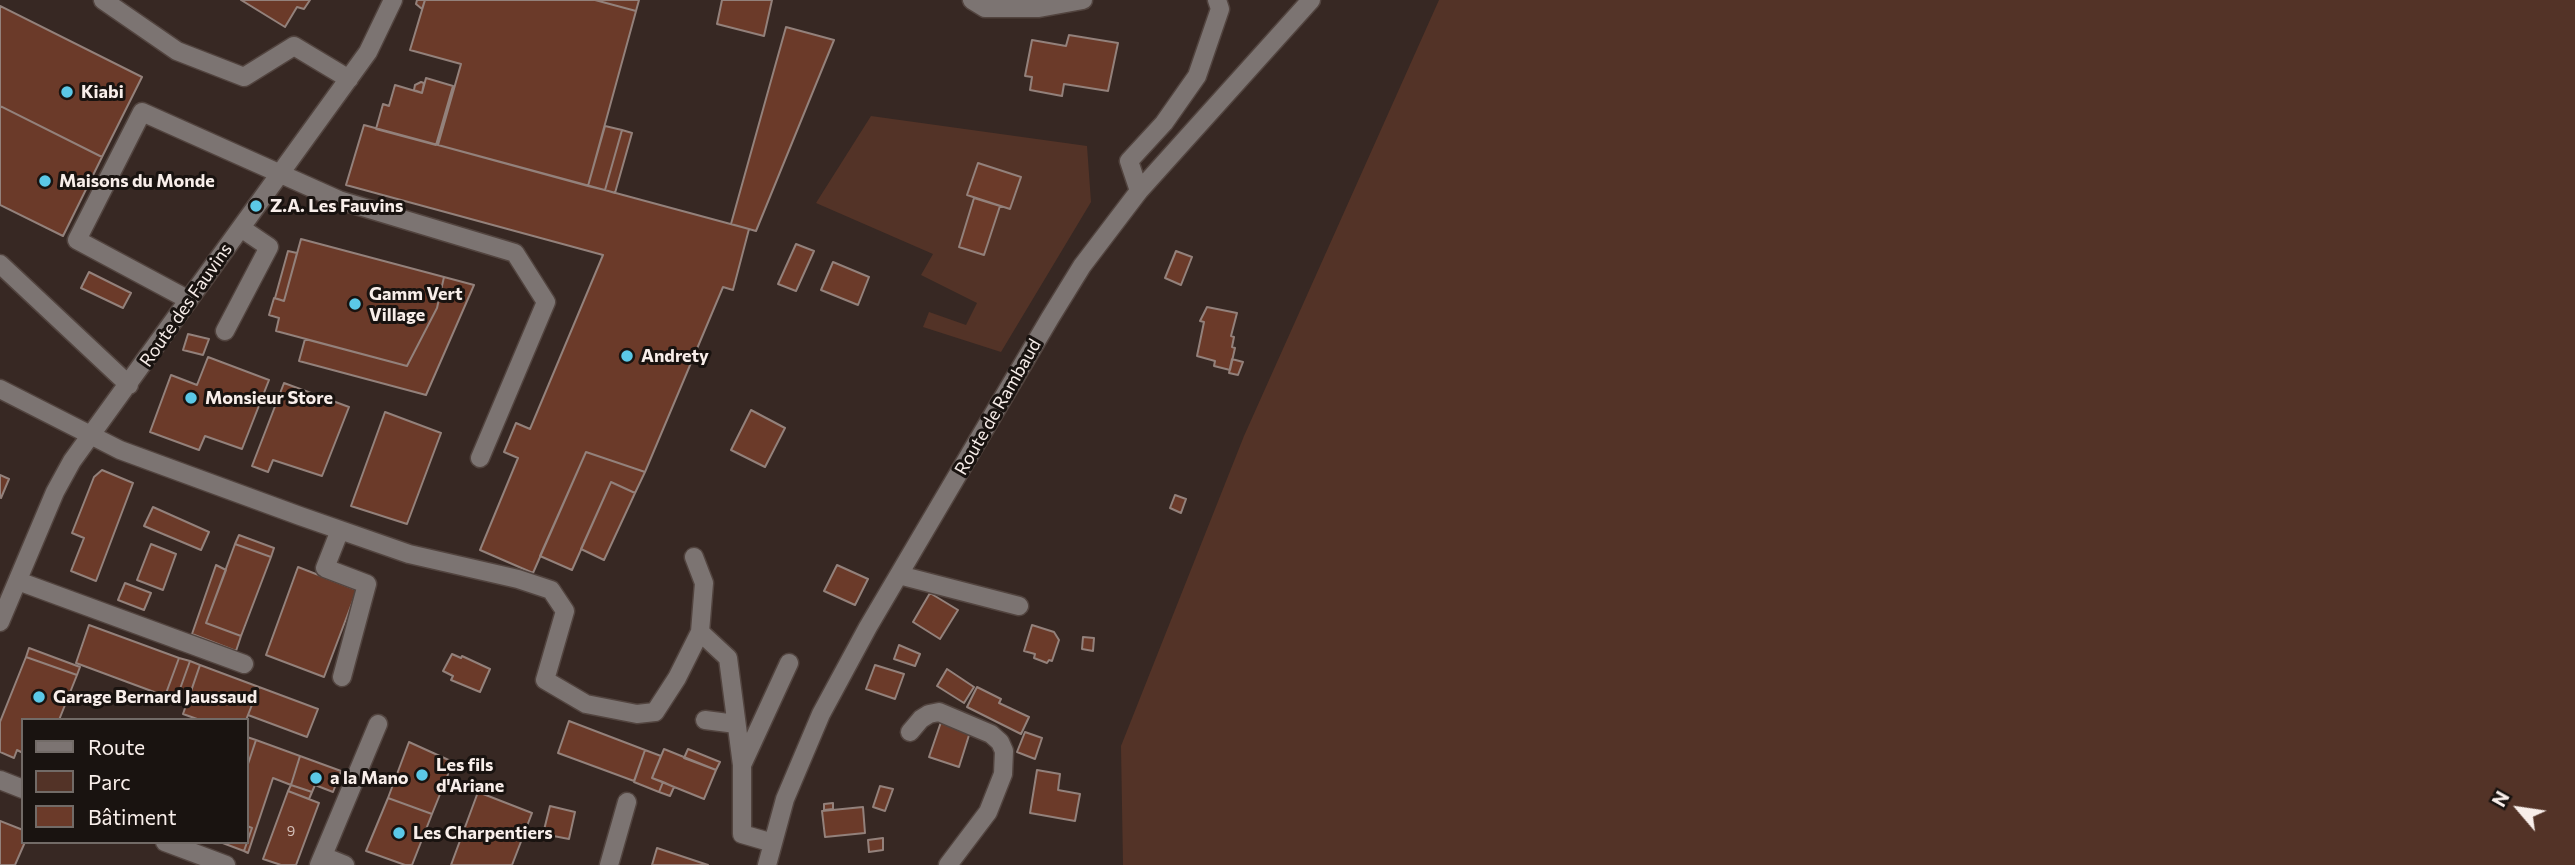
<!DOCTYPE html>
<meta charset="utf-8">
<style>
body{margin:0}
#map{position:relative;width:2575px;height:865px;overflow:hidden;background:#372823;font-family:Commissioner,sans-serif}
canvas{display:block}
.legend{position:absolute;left:21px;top:718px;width:228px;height:126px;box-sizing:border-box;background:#191310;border:2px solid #726b67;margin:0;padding:9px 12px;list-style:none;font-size:21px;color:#f8eeea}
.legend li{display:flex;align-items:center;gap:14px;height:35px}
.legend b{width:35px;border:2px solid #726b67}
.north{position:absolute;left:2484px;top:774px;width:70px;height:70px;-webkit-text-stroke:5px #191310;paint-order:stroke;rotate:299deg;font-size:19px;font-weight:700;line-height:28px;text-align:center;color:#f8eeea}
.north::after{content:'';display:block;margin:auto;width:24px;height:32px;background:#f8eeea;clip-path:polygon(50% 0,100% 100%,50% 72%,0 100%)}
</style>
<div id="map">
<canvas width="2575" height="865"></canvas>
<ul class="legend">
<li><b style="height:9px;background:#7c7472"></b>Route</li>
<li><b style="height:19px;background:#533327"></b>Parc</li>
<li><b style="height:19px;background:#6b3a29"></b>Bâtiment</li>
</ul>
<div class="north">N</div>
</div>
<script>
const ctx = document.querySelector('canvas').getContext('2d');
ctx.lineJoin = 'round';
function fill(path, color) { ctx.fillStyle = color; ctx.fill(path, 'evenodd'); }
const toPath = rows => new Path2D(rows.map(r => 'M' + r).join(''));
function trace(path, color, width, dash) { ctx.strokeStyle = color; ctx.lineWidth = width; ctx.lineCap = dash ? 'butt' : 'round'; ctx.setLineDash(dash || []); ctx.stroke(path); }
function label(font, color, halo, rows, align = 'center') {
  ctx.font = font + ' Commissioner,sans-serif'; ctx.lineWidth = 6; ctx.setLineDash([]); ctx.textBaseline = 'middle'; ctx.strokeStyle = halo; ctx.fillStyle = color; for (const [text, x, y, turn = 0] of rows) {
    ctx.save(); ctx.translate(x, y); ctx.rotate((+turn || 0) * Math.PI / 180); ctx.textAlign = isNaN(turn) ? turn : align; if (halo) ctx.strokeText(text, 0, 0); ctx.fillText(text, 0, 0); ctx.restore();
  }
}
const green = toPath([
 [1439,0,2575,0,2575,865,1123,865,1121,746,1244,436],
 [871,116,1087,146,1091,202,1001,352,923,327,929,312,966,325,977,303,921,275,933,254,816,203]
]);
const building = toPath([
 [241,0,310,0,304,9,297,7,285,27,241,0],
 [417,0,425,0,422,9,416,4,417,0],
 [425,0,595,0,636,11,588,186,438,145,461,64,410,50,425,0],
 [595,0,639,0,636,11,595,0],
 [722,0,772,0,764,36,717,24,722,0],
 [0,6,142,77,102,157,0,106,0,6],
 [786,27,834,40,756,231,731,224,786,27],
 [1069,35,1118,43,1108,91,1064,84,1062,96,1030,90,1032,77,1025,76,1032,40,1066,46,1069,35],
 [426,78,453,86,436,145,376,129,383,104,389,106,395,85,422,93,426,78],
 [421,82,424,83,422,93,414,90,415,85,421,82],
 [0,106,102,157,63,236,0,205,0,106],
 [364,125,749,229,733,290,723,287,645,472,586,452,533,573,480,550,518,458,504,452,516,423,530,429,603,255,346,185,364,125],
 [605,126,622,130,605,190,588,186,605,126],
 [622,130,632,133,615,193,605,190,622,130],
 [978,163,1021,177,1010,209,967,195,978,163],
 [974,198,1000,206,984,255,959,247,974,198],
 [301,239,444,277,437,308,407,366,276,331,279,318,269,315,274,298,284,301,301,239],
 [796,244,814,251,796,291,778,284,796,244],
 [288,251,297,253,284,301,275,298,288,251],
 [1176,251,1192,257,1181,285,1165,278,1176,251],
 [833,262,869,277,858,305,821,290,833,262],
 [89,272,131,293,123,308,81,288,89,272],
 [444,277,474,285,426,395,299,361,305,339,407,366,437,308,444,277],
 [1207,307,1237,313,1231,336,1234,337,1232,347,1235,348,1230,370,1214,366,1215,361,1197,356,1204,322,1200,321,1207,307],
 [188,334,209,339,203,355,183,350,188,334],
 [208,357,269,380,242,449,205,436,199,450,150,432,171,375,197,385,208,357],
 [1232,359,1243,362,1238,375,1229,373,1232,359],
 [284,383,349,407,322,476,273,460,268,472,252,466,284,383],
 [751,410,785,428,765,467,731,450,751,410],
 [385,412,441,433,407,524,351,506,385,412],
 [586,452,645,472,635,493,611,482,572,570,540,556,586,452],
 [102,470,133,483,96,581,71,571,84,538,72,533,94,477,102,470],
 [0,475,9,479,1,498,0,497,0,475],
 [611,482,635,493,604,560,581,549,611,482],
 [1175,495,1186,499,1181,513,1170,508,1175,495],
 [153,507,209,532,201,550,144,526,153,507],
 [239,535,274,548,271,557,235,544,239,535],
 [151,544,176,554,163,590,137,580,151,544],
 [235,544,271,557,241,636,206,623,235,544],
 [216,565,226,570,206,623,241,636,236,651,192,634,216,565],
 [837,565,868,579,855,605,824,591,837,565],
 [298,567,357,590,324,677,266,655,298,567],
 [125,583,151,593,144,610,118,600,125,583],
 [930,593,958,610,940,639,913,622,930,593],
 [89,625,179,658,165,696,76,663,89,625],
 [1032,625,1054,632,1059,640,1052,661,1049,660,1047,663,1034,658,1035,654,1024,651,1032,625],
 [1083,637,1094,638,1093,651,1082,649,1083,637],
 [899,645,920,654,915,666,894,659,899,645],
 [29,648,80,667,77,675,26,657,29,648],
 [452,654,461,658,462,656,490,669,480,692,451,680,453,676,443,671,452,654],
 [26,657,77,675,59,720,23,720,23,753,17,750,14,758,0,752,0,722,26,657],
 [179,658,190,661,176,700,165,696,179,658],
 [190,661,200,665,187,703,176,700,190,661],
 [200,665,259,687,246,720,200,720,183,714,200,665],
 [875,665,904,674,895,699,866,689,875,665],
 [947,669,974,687,964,703,937,686,947,669],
 [259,687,318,709,307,737,248,715,259,687],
 [977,687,1001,699,999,703,1029,717,1021,734,967,707,977,687],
 [569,721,645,750,634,781,558,753,569,721],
 [941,722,970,732,959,767,929,757,941,722],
 [1025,732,1042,738,1035,759,1017,752,1025,732],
 [247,737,256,740,247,767,247,737],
 [256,740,300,756,291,785,273,778,248,853,244,851,252,828,247,826,247,767,256,740],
 [409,742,453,762,432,814,388,798,409,742],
 [664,749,716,770,704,799,652,778,664,749],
 [688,749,720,762,716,770,684,758,688,749],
 [645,750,661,756,652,778,663,782,659,792,634,782,645,750],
 [300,756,341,771,333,792,315,785,312,792,291,785,300,756],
 [1037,770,1060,774,1058,790,1080,794,1075,821,1030,813,1037,770],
 [663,782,674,787,670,796,659,792,663,782],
 [291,785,312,792,309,799,288,791,291,785],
 [880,786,893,789,885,811,873,807,880,786],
 [288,791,319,803,296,865,281,865,263,859,288,791],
 [478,792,532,813,512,865,451,865,478,792],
 [388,798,432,814,412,865,405,865,366,851,388,798],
 [833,803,833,809,824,810,824,804,833,803],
 [550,806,575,812,569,839,543,834,550,806],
 [863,807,865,833,825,837,822,811,863,807],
 [0,821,23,830,23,842,25,842,15,865,0,865,0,821],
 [247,826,252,828,244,851,220,842,247,842,247,826],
 [883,838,883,850,869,852,868,840,883,838],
 [657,848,708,865,652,865,657,848]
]);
const minor = toPath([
 [103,0,177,51,244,77,294,46,349,79],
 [972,0,985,8,1039,8,1083,0],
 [1139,191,1129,161,1164,123,1197,76,1220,9,1217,0],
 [0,264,129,385],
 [189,300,77,240,142,112,339,200,515,253,546,302,480,458],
 [225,331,269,247,241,228],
 [0,389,120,450,300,516,409,554,518,579,551,590,565,611,545,680,586,704,637,714,655,712,677,678,700,632],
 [340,530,325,568,367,584,342,677],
 [694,557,704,583,700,632,728,658,742,765],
 [899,575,1019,606],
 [18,581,244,664],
 [0,622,55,492,72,461,368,52,393,0],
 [705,720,736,724],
 [910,732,921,719,929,714,939,712,991,734,1000,742,1004,751,1003,774,988,812,948,865],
 [0,780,23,789],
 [165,842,226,865],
 [773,843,742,834,742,765,789,663],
 [323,856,345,865],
 [319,865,378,724],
 [609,865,627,802],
 [767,865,785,799,821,714,868,627,1050,318,1082,266,1139,191,1311,0]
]);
const markers = [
 [67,92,7,"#5bc8e7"],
 [45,181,7,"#5bc8e7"],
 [256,206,7,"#5bc8e7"],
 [355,304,7,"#5bc8e7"],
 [627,356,7,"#5bc8e7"],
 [191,398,7,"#5bc8e7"],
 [39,697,7,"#5bc8e7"],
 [422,775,7,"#5bc8e7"],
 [316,778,7,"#5bc8e7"],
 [399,833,7,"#5bc8e7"]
];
const numberNames = [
 ["9",291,831]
];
const poiNames = [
 ["Kiabi",81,92],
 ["Maisons du Monde",59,181],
 ["Z.A. Les Fauvins",270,206],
 ["Gamm Vert",369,294],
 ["Village",369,315],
 ["Andrety",641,356],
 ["Monsieur Store",205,398],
 ["Garage Bernard Jaussaud",53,697],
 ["Les fils",436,765],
 ["d'Ariane",436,786],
 ["a la Mano",330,778],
 ["Les Charpentiers",413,833]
];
const streetNames = [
 ["Route des Fauvins",186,305,-55],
 ["Route de Rambaud",998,407,-60]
];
fill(green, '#533327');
fill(building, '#6b3a29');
trace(building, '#93817b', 2);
trace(minor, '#52443f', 21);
trace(minor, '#7c7472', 18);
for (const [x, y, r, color] of markers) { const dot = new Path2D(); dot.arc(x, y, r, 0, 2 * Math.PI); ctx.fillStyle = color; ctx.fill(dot); trace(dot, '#191310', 2.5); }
label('14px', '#d5c1ba', null, numberNames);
label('bold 18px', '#f8eeea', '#191310', poiNames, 'left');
label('18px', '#f8eeea', '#191310', streetNames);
</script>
